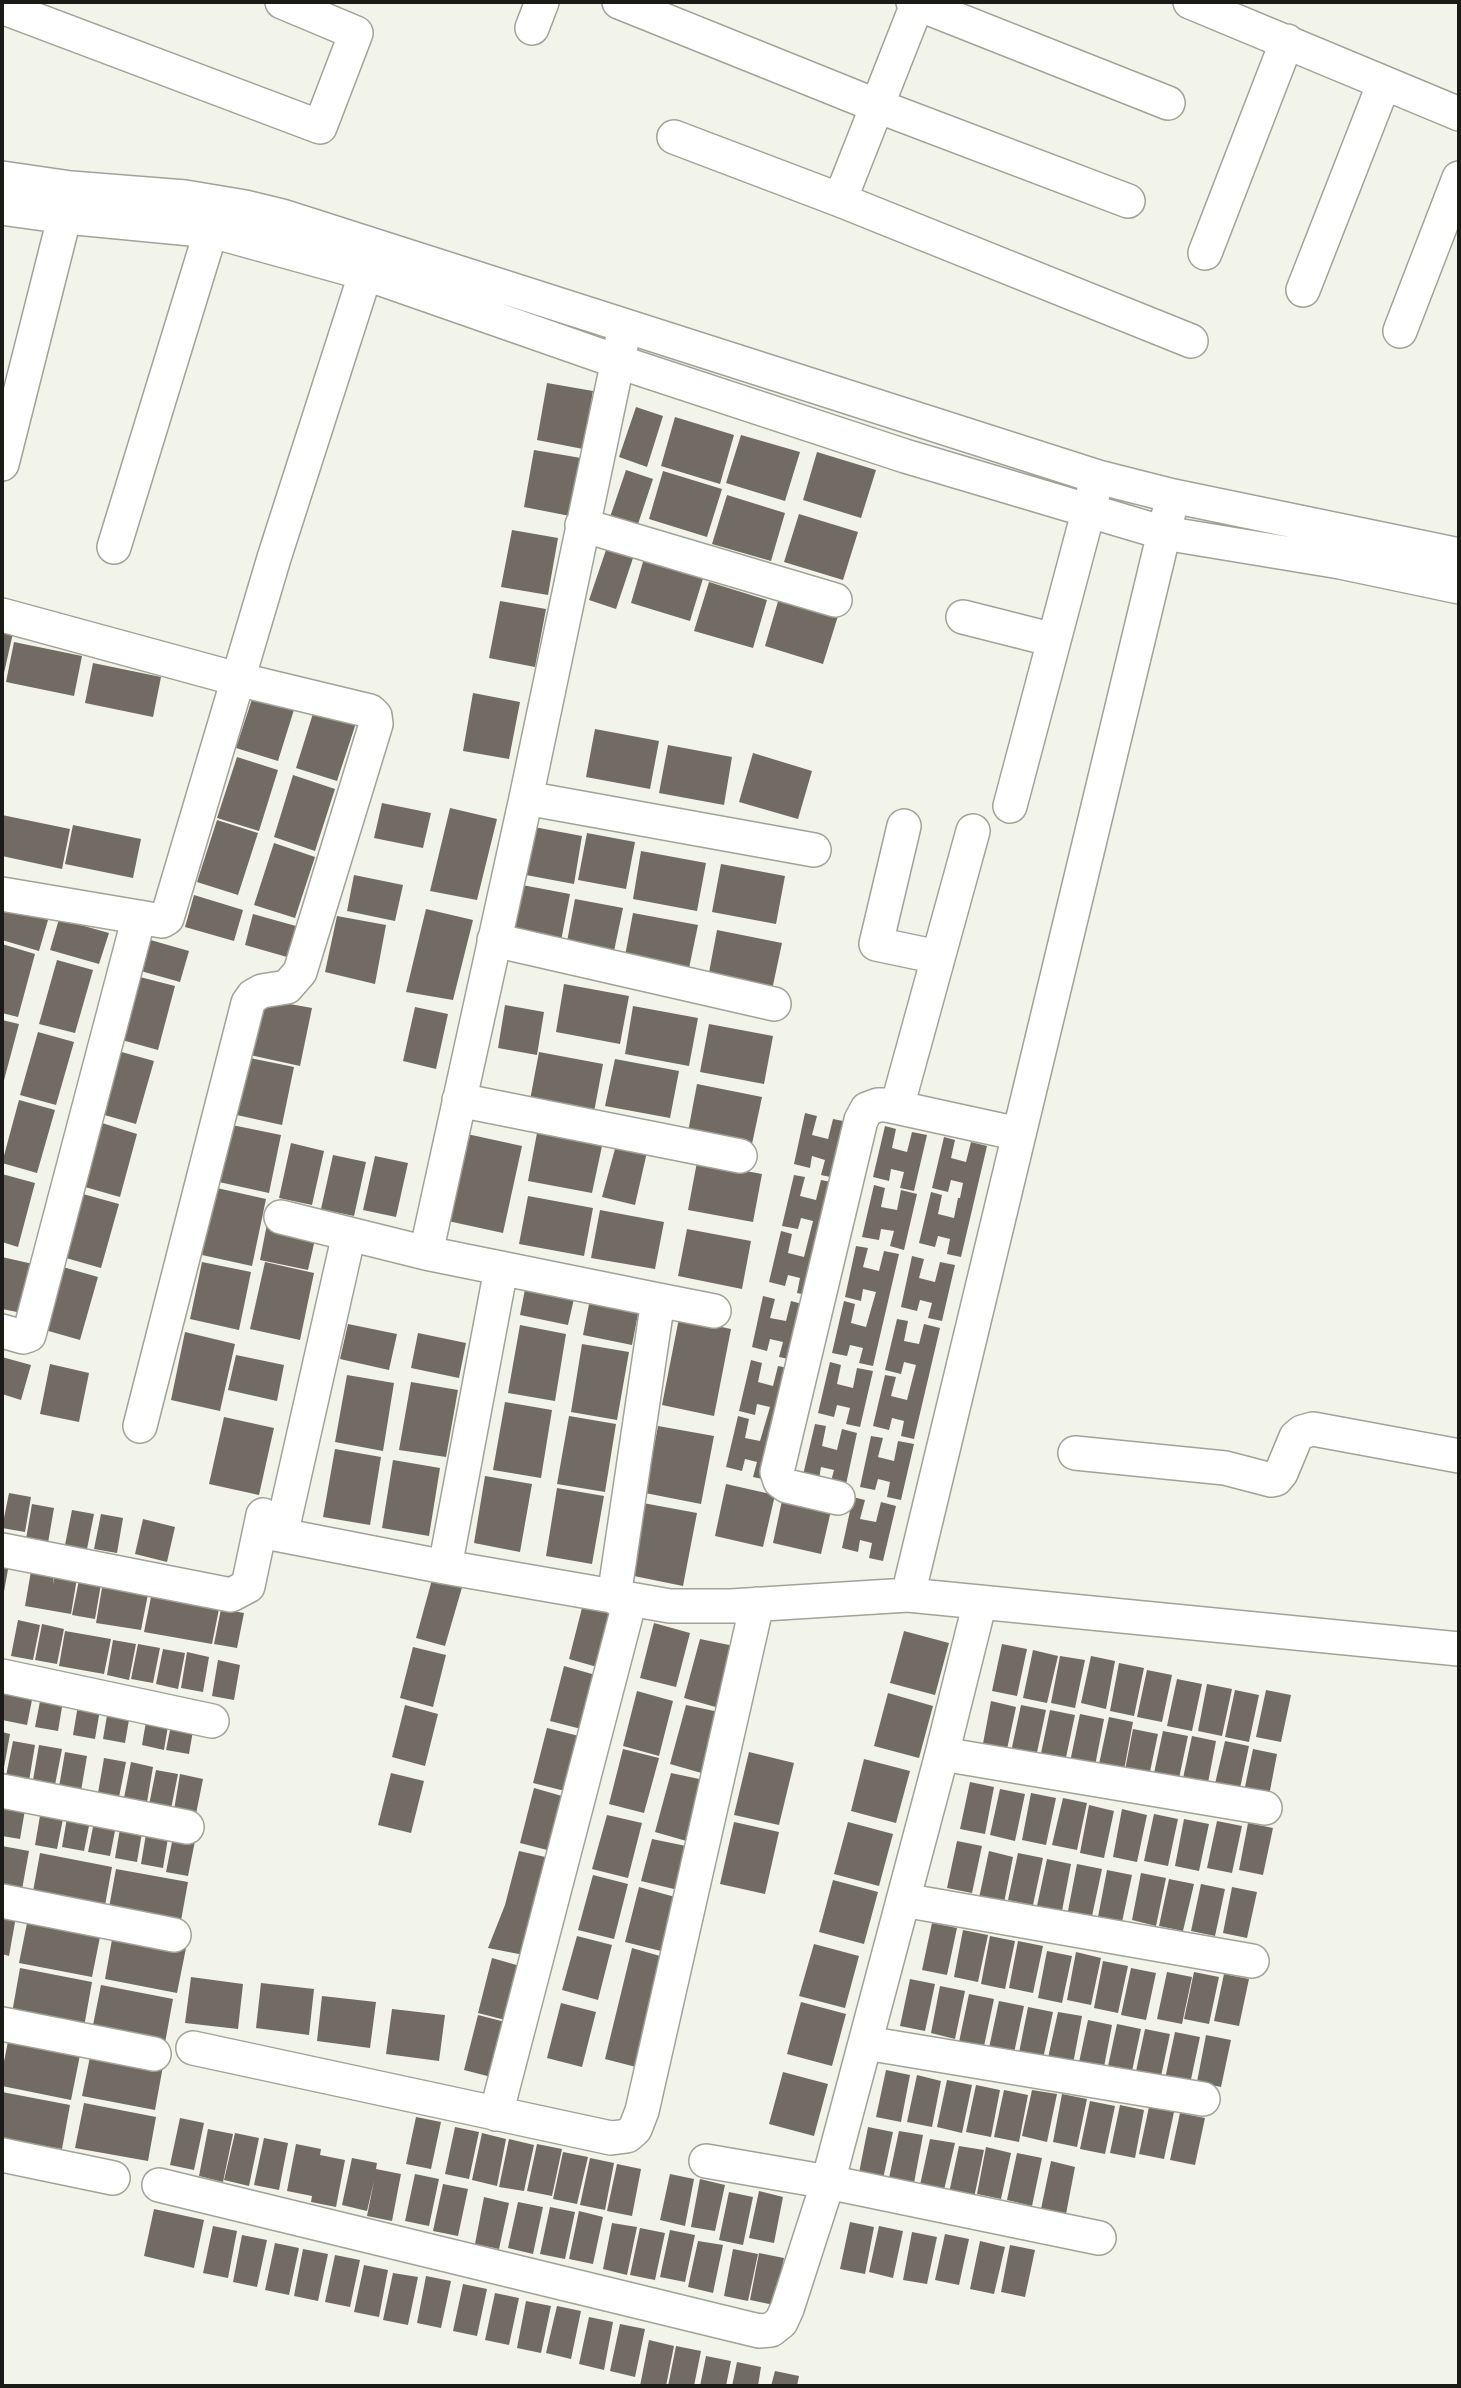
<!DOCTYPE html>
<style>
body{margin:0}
#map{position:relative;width:1461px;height:2388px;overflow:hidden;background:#f3f4e9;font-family:"Open Sans",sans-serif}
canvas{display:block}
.frame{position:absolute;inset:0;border:4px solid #1a1b17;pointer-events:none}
</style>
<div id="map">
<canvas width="1461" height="2388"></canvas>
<div class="frame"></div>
</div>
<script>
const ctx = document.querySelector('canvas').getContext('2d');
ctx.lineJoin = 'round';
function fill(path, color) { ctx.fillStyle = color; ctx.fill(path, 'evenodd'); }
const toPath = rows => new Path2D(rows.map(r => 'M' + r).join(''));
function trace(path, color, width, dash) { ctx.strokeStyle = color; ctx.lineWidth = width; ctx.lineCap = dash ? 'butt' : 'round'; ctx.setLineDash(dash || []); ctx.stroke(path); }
const building = toPath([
 [547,383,593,391,583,449,537,440],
 [636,407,663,416,647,467,619,457],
 [675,417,734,435,720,484,661,466],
 [741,435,800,452,785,501,726,483],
 [534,450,581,458,570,516,524,507],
 [817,452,876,470,861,518,803,500],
 [626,470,653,479,636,530,609,520],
 [663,471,722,489,707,537,649,519],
 [727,495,785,513,771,561,712,544],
 [799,514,858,532,843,580,784,562],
 [512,530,558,538,548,595,501,587],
 [606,550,633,558,616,609,589,600],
 [645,555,705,572,690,621,631,603],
 [709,582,767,600,753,648,694,631],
 [779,598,838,616,823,664,765,646],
 [500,601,546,609,535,667,489,658],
 [2,631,13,633,4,673,2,672],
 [14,642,82,656,74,696,6,682],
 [93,663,161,677,153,717,85,703],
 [256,687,297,700,278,761,236,748],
 [473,693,520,702,509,759,463,751],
 [315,707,357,720,337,781,296,768],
 [595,729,659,741,650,789,586,777],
 [668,745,732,757,724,805,659,793],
 [753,753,812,771,798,819,739,802],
 [237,757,278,770,259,831,217,818],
 [293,775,335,789,315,851,274,837],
 [382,803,431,813,423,848,374,838],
 [450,808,497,819,477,900,430,891],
 [2,815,70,829,62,869,2,856],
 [217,820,258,833,238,895,197,882],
 [73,825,141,839,133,878,65,864],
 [534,827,582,836,574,884,526,875],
 [587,833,635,842,626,889,578,880],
 [274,843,315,857,295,918,254,905],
 [641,851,706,863,697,911,633,899],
 [721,864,785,876,776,924,712,912],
 [354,875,403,885,395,921,347,911],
 [522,885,570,894,561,941,513,932],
 [194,895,243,910,234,941,185,927],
 [575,899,623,908,613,956,566,947],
 [2,907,48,920,39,951,2,940],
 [426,909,473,920,453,1000,406,992],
 [633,913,698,925,688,973,624,961],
 [253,914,303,928,294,959,245,945],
 [337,916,386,925,375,984,325,972],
 [59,919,109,933,99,964,50,950],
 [717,930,782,943,772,990,708,978],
 [140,937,189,951,180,982,130,968],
 [2,944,35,954,18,1017,2,1013],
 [57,960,93,970,75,1033,39,1024],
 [140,977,175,986,158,1050,122,1040],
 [564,984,629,996,620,1044,556,1032],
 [262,999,312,1008,300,1066,250,1055],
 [505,1005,544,1012,537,1055,498,1048],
 [633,1006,698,1018,689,1066,625,1054],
 [415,1007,448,1014,436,1069,403,1061],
 [2,1020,19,1024,3,1084,2,1084],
 [709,1024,773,1036,764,1084,700,1072],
 [38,1032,74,1042,56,1105,20,1095],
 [118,1051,154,1061,136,1124,101,1114],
 [539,1052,603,1064,594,1112,530,1100],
 [245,1057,294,1067,282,1125,232,1114],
 [615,1059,679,1071,670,1118,605,1106],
 [697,1084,762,1097,752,1144,688,1132],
 [19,1100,55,1110,37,1173,2,1163],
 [805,1113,817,1116,812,1135,828,1139,833,1119,848,1122,835,1178,821,1175,825,1160,812,1156,810,1168,794,1164],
 [102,1123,137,1134,120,1197,85,1187],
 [232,1125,281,1135,269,1193,219,1182],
 [885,1126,896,1129,892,1148,907,1152,912,1132,927,1135,914,1191,900,1188,904,1172,891,1169,889,1181,873,1177],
 [537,1133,602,1146,592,1193,528,1181],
 [467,1134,522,1146,503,1233,448,1221],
 [944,1137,955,1140,951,1158,966,1162,971,1142,987,1146,961,1257,947,1254,950,1239,938,1236,935,1247,919,1243,931,1192,942,1195,938,1214,954,1218,958,1198,960,1198,963,1183,951,1180,948,1192,932,1188],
 [291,1143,324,1151,312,1205,279,1198],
 [616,1145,647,1152,635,1205,602,1197],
 [333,1155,366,1162,354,1216,321,1209],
 [375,1156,408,1163,396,1217,363,1210],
 [697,1162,762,1174,753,1222,688,1210],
 [2,1174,35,1183,18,1247,2,1242],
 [794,1175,805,1177,800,1196,816,1200,821,1180,836,1183,811,1296,797,1293,800,1278,788,1275,785,1286,769,1282,781,1231,792,1234,788,1253,804,1257,813,1221,801,1218,798,1229,782,1226],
 [874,1185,885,1188,881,1207,897,1210,901,1190,917,1194,904,1250,890,1246,894,1231,881,1229,879,1240,862,1237],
 [217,1188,266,1199,252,1266,202,1255],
 [83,1194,119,1204,101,1268,66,1258],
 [528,1196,593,1208,584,1256,519,1244],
 [600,1210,664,1222,655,1269,591,1258],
 [267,1224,316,1235,308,1270,260,1260],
 [687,1229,751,1241,742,1289,678,1276],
 [856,1246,868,1248,863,1267,879,1271,884,1251,899,1254,873,1366,859,1363,863,1348,850,1345,847,1356,832,1353,844,1301,855,1304,851,1323,866,1327,876,1292,863,1289,861,1301,845,1297],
 [912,1256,924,1259,919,1278,935,1282,940,1262,955,1265,942,1321,928,1318,932,1303,920,1300,917,1311,901,1307],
 [2,1257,33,1264,22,1313,2,1309],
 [202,1262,251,1272,239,1330,190,1319],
 [265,1262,314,1273,300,1340,250,1329],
 [63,1267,98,1277,80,1340,45,1330],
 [527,1279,576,1290,568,1325,520,1315],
 [763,1296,775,1299,770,1318,786,1321,791,1301,806,1305,793,1360,779,1357,783,1342,770,1339,767,1351,752,1347],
 [590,1299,639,1309,632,1345,583,1335],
 [679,1318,731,1329,714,1416,662,1405],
 [897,1319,908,1321,904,1341,919,1344,924,1324,940,1328,914,1439,901,1436,904,1421,892,1418,889,1430,873,1426,885,1375,896,1377,891,1396,907,1400,916,1365,904,1362,901,1374,885,1370],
 [348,1324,397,1334,389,1370,340,1359],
 [520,1325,566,1334,555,1401,508,1393],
 [185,1332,235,1344,220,1411,171,1400],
 [418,1333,466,1343,459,1378,411,1368],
 [582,1344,629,1352,617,1420,571,1412],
 [236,1355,284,1365,277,1401,228,1390],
 [2,1357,31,1365,21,1400,2,1394],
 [751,1360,762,1363,758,1382,773,1386,778,1366,793,1369,767,1480,753,1477,757,1462,745,1459,742,1471,726,1467,738,1416,749,1419,745,1438,760,1441,770,1407,757,1404,755,1415,739,1411],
 [830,1362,841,1365,837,1384,853,1388,857,1368,873,1371,860,1427,846,1424,850,1408,837,1405,834,1417,818,1413],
 [50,1364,89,1373,79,1422,40,1414],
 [347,1375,394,1383,383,1451,335,1442],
 [411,1382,458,1390,446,1457,399,1450],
 [505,1402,552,1410,541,1478,493,1470],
 [569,1416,616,1424,605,1492,557,1484],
 [224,1417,274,1428,259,1495,209,1484],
 [815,1424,826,1426,822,1446,837,1450,842,1429,857,1433,845,1489,830,1485,834,1470,821,1467,819,1479,803,1475],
 [658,1426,714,1436,701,1504,645,1493],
 [871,1436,883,1438,878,1457,894,1461,898,1441,914,1444,901,1500,887,1497,890,1482,878,1479,875,1490,860,1487],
 [335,1449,381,1457,370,1525,323,1517],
 [393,1460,440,1468,429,1536,382,1528],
 [485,1476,532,1484,520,1552,474,1543],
 [726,1484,775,1495,763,1547,715,1536],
 [557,1488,604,1496,592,1564,546,1556],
 [784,1491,833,1502,821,1554,773,1543],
 [9,1493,31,1497,25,1532,2,1528],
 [853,1497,865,1500,860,1519,876,1522,881,1502,896,1506,883,1561,869,1558,872,1543,860,1540,858,1552,842,1548],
 [643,1503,697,1513,683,1586,629,1575],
 [32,1504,54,1508,48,1543,26,1539],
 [72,1510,94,1514,87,1549,65,1545],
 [101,1514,123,1518,117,1553,94,1549],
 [143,1519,175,1527,167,1562,135,1554],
 [2,1562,9,1564,3,1597,2,1597],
 [31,1571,54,1575,53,1585,55,1574,77,1578,71,1614,25,1606],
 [433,1576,463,1584,445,1646,416,1638],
 [79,1580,101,1584,95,1619,72,1615],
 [102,1588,148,1594,141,1630,96,1623],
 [151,1597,219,1609,212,1644,144,1632],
 [583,1604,618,1614,604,1669,569,1659],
 [221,1609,244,1613,237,1648,214,1644],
 [18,1620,40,1625,33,1660,11,1656],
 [654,1623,690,1633,676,1687,640,1678],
 [42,1624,64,1629,57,1664,35,1660],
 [65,1631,111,1639,104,1674,59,1666],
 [904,1631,949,1643,935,1695,890,1683],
 [700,1639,734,1646,719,1708,684,1698],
 [113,1640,136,1644,129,1680,107,1675],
 [138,1644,160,1648,153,1683,131,1679],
 [1002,1644,1027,1649,1017,1696,992,1691],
 [413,1647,446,1655,433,1707,400,1698],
 [163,1649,185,1653,178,1689,156,1684],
 [1033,1650,1058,1656,1047,1703,1023,1698],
 [187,1652,209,1657,203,1692,181,1688],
 [1060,1656,1085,1660,1075,1708,1051,1703],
 [1091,1656,1115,1661,1106,1709,1081,1703],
 [218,1660,240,1665,234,1700,212,1696],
 [1119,1663,1144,1668,1134,1716,1110,1711],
 [564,1666,599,1676,585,1730,550,1721],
 [1147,1670,1172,1675,1162,1722,1137,1717],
 [1177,1679,1202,1684,1192,1731,1167,1726],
 [1207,1684,1232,1689,1222,1736,1198,1731],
 [2,1687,34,1690,27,1725,2,1720],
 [1235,1690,1259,1695,1249,1742,1225,1737],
 [1266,1690,1291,1695,1281,1742,1256,1737],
 [42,1691,64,1695,58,1731,35,1727],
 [637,1691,673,1701,659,1756,623,1746],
 [888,1693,933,1706,919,1758,874,1746],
 [79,1699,101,1704,95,1739,73,1735],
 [991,1701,1016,1707,1006,1754,982,1749],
 [109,1704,131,1708,125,1743,103,1739],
 [405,1705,438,1714,425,1766,392,1757],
 [686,1705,719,1712,705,1774,670,1764],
 [1021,1705,1046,1710,1036,1757,1011,1752],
 [148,1710,170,1714,164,1750,142,1745],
 [1050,1710,1075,1715,1065,1762,1040,1758],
 [1080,1714,1104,1719,1095,1766,1070,1762],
 [173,1715,195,1719,189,1754,166,1750],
 [1109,1717,1133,1722,1124,1770,1099,1764],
 [547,1728,583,1737,569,1792,533,1783],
 [1133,1729,1158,1734,1148,1781,1124,1775],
 [1163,1731,1188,1736,1178,1783,1153,1778],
 [2,1732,10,1734,3,1773,2,1773],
 [1192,1736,1216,1741,1207,1788,1182,1783],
 [13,1741,35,1745,29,1781,6,1776],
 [1225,1741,1249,1746,1239,1793,1214,1788],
 [39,1745,62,1749,55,1785,33,1780],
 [623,1749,659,1758,644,1813,609,1804],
 [1253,1749,1277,1754,1268,1801,1243,1796],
 [65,1752,87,1756,81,1791,59,1787],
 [749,1752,794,1763,779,1825,734,1815],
 [104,1758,126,1762,119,1797,98,1793],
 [864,1759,910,1771,896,1823,851,1811],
 [131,1762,153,1767,147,1802,124,1798],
 [156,1770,178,1774,171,1809,149,1805],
 [391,1773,424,1781,411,1833,378,1825],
 [671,1773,704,1780,690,1842,655,1832],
 [180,1774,203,1779,196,1814,174,1810],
 [970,1782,994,1787,985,1834,960,1829],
 [534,1788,569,1798,555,1852,520,1843],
 [1000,1789,1025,1794,1015,1841,990,1835],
 [1031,1793,1056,1798,1046,1845,1022,1840],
 [1063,1798,1087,1803,1077,1850,1052,1845],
 [4,1800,26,1804,20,1839,2,1836],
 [1089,1805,1114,1811,1104,1858,1080,1853],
 [1122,1809,1147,1815,1137,1862,1113,1857],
 [41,1810,64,1814,57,1849,35,1845],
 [68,1812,91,1816,84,1851,62,1847],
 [1154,1814,1178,1819,1168,1866,1144,1861],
 [607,1815,642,1823,628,1878,592,1869],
 [95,1817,117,1821,110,1856,88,1852],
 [1184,1819,1209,1824,1199,1871,1175,1866],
 [1217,1821,1242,1826,1232,1873,1207,1868],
 [734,1822,779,1832,765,1894,720,1884],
 [848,1822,893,1834,879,1886,834,1874],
 [121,1823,143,1827,137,1862,115,1858],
 [1248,1823,1273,1828,1263,1875,1239,1870],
 [147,1828,169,1832,163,1868,141,1864],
 [173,1837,195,1841,188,1876,166,1872],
 [652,1839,686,1846,678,1890,641,1881],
 [957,1841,982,1846,972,1893,947,1888],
 [2,1846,29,1851,21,1895,2,1892],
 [519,1851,554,1859,529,1956,488,1948,505,1905],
 [989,1851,1013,1857,1004,1903,979,1898],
 [40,1853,112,1867,104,1911,32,1897],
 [1018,1853,1043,1858,1033,1905,1008,1900],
 [1047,1859,1071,1864,1062,1911,1037,1906],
 [1077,1864,1102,1869,1092,1916,1068,1911],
 [116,1869,188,1882,180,1926,108,1913],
 [1107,1870,1132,1875,1122,1922,1098,1917],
 [1141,1873,1166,1878,1156,1926,1132,1920],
 [593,1875,628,1884,614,1939,578,1930],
 [1169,1879,1194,1884,1183,1931,1159,1926],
 [833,1880,878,1892,864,1944,819,1932],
 [1201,1884,1225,1889,1215,1936,1191,1931],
 [639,1887,675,1897,661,1951,625,1942],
 [1232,1887,1257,1892,1247,1938,1223,1933],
 [2,1908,17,1911,9,1956,2,1954],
 [28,1918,101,1932,92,1977,19,1963],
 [932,1923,957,1928,947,1975,922,1970],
 [963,1930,988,1935,978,1982,954,1977],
 [113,1934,186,1948,177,1993,105,1979],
 [577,1936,612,1945,598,2000,562,1990],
 [990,1936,1015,1941,1005,1989,981,1984],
 [1018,1941,1043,1946,1033,1993,1009,1988],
 [814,1944,859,1956,845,2008,799,1996],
 [632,1948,667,1958,640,2068,605,2059],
 [1047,1951,1072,1956,1062,2003,1038,1998],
 [1076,1952,1101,1958,1091,2005,1067,2000],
 [492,1958,527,1968,513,2022,478,2013],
 [1103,1961,1128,1966,1118,2013,1094,2008],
 [20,1968,92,1982,84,2027,12,2013],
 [1131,1968,1156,1973,1146,2020,1121,2015],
 [1167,1972,1192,1977,1182,2024,1157,2019],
 [1194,1972,1219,1977,1209,2024,1184,2019],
 [1224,1974,1249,1979,1239,2026,1214,2021],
 [191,1977,243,1984,238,2029,185,2023],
 [910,1979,935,1984,925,2031,900,2026],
 [261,1983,314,1989,309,2035,256,2028],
 [101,1985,173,1999,165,2043,92,2030],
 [940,1986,965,1991,955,2039,931,2033],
 [969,1994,994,1999,984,2046,959,2042],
 [322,1996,376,2002,370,2048,317,2041],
 [999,2001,1024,2006,1014,2053,989,2048],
 [801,2002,846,2014,832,2066,787,2054],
 [561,2003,596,2012,582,2067,547,2058],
 [1028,2007,1053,2012,1043,2059,1019,2053],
 [392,2009,445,2015,439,2061,386,2054],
 [1058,2012,1082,2016,1073,2064,1048,2058],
 [478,2015,513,2024,499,2079,464,2070],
 [1088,2020,1112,2025,1103,2072,1078,2067],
 [1117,2024,1141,2029,1131,2076,1107,2071],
 [1145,2029,1170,2034,1160,2081,1135,2076],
 [1175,2032,1200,2037,1190,2084,1165,2079],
 [1206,2035,1231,2040,1221,2087,1197,2082],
 [8,2041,80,2055,71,2100,2,2086,2,2072],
 [91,2052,163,2066,155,2110,82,2096],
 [886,2070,910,2075,901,2122,876,2117],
 [783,2072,828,2084,814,2136,769,2124],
 [917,2075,941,2081,932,2127,907,2122],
 [947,2080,972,2085,962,2133,937,2127],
 [976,2085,1000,2090,991,2137,966,2132],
 [1004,2090,1028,2095,1019,2142,994,2137],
 [1032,2090,1057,2094,1047,2142,1022,2136],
 [2,2092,70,2105,62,2149,2,2138],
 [1062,2094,1087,2099,1077,2147,1053,2142],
 [1090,2101,1115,2106,1105,2154,1080,2149],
 [84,2103,156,2117,148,2161,75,2148],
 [1120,2105,1144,2110,1135,2158,1110,2153],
 [1149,2107,1174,2112,1164,2159,1139,2154],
 [1180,2113,1205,2118,1195,2165,1170,2160],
 [416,2117,441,2122,431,2169,406,2164],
 [180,2118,204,2123,194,2170,170,2165],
 [455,2127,479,2132,469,2179,445,2174],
 [868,2127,893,2132,883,2179,859,2173],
 [208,2129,233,2134,223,2182,199,2176],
 [899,2131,923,2135,914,2183,889,2178],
 [235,2133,259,2138,249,2186,224,2180],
 [482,2133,506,2139,497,2186,472,2180],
 [264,2138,288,2143,279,2190,254,2185],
 [509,2139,534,2145,524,2191,499,2187],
 [930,2139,955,2143,944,2190,920,2185],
 [296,2144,321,2149,320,2155,345,2160,336,2207,311,2202,312,2196,287,2191],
 [537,2144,562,2149,552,2196,527,2191],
 [959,2146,984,2150,974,2198,949,2193],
 [986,2147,1011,2153,1001,2199,977,2194],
 [563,2152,588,2157,577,2204,553,2199],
 [1017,2153,1042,2158,1032,2206,1007,2200],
 [352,2158,377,2163,376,2169,401,2174,392,2221,367,2216,374,2181,367,2211,342,2205],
 [590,2158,614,2163,605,2210,580,2205],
 [1051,2161,1075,2167,1066,2214,1041,2209],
 [617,2164,641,2169,632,2216,607,2211],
 [415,2174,439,2179,429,2226,405,2221],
 [670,2174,694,2179,685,2226,660,2220],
 [700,2179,725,2185,715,2231,691,2227],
 [443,2184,468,2189,458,2236,433,2231],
 [759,2191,783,2197,774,2243,749,2238],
 [729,2192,753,2197,743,2245,719,2240],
 [484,2197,509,2203,499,2249,475,2244],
 [518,2202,543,2207,533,2254,508,2248],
 [550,2207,575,2212,565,2259,540,2254],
 [154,2209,204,2220,194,2268,144,2256],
 [579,2211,603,2217,593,2264,569,2259],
 [850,2222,874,2227,865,2274,840,2269],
 [612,2223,637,2227,627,2275,603,2269],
 [213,2226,237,2231,228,2278,203,2273],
 [879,2226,903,2231,893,2278,869,2272],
 [640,2228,665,2233,655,2280,630,2275],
 [670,2230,695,2235,685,2282,660,2277],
 [912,2232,937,2237,927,2284,903,2280],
 [945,2234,969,2239,959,2285,935,2280],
 [242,2235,267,2240,257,2287,233,2282],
 [698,2241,723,2245,713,2293,688,2287],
 [980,2241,1005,2247,994,2294,970,2289],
 [275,2243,299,2248,289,2295,265,2290],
 [1010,2245,1035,2250,1025,2297,1001,2292],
 [303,2249,328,2254,318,2301,294,2296],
 [733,2249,758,2254,748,2301,724,2296],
 [759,2253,784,2258,774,2305,750,2300],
 [335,2255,360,2260,350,2307,325,2302],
 [364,2265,388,2270,379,2317,354,2312],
 [393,2273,418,2277,408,2325,383,2320],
 [426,2276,451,2281,441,2328,417,2323],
 [463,2284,487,2289,477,2336,453,2331],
 [495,2293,519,2298,509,2345,485,2340],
 [526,2301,551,2306,541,2353,517,2348],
 [557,2306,581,2311,571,2359,546,2353],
 [589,2317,613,2322,604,2370,579,2364],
 [620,2324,645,2329,635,2377,610,2371],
 [649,2340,674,2346,666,2386,640,2386],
 [676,2346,701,2351,694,2386,668,2386],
 [706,2356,731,2361,726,2386,700,2386],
 [737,2362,761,2367,758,2386,732,2386],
 [775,2371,799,2376,797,2386,771,2386]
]);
const street = toPath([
 [619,2,875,105,1128,201],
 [913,2,1168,103],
 [1190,2,1459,114],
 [2,7,320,127,356,33,282,2],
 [532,28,542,2],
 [674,137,840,200,1191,341],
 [2,178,71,188,185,197,245,207,282,216,1098,477,1173,496,1459,555],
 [840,200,918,2],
 [2,208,66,217,212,231,364,273,616,361,905,456,1164,533,1340,562,1459,587],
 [1205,253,1287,41],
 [1303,290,1384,83],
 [1400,331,1459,178],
 [2,464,70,195],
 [582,525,835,600],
 [114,547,217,211],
 [2,615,237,679,370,711,375,716,376,724,300,972,287,987,262,991,253,996,248,1003,140,1426],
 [963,617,1054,640],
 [526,798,814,850],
 [1010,806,1094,490],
 [904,826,876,944,938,957],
 [2,894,162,921,167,918,274,558,372,253],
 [494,940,774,1004],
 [459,1100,740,1156],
 [897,1107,973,831],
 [281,1217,426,1253,526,798,622,341],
 [426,1253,658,1300,614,1597],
 [658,1300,714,1311],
 [2,1331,23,1337,29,1335,139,917],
 [1075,1453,1225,1468,1271,1480,1276,1479,1281,1473,1296,1437,1302,1432,1313,1429,1459,1456],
 [838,1498,787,1486,780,1481,777,1472,861,1120,867,1109,878,1105,886,1105,1019,1134],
 [260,1531,445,1567,670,1606,731,1606,908,1595,1459,1649],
 [281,1535,349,1234],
 [2,1550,231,1595,248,1586,263,1515],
 [445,1567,501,1269],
 [908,1595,1169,512],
 [2,1676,212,1721],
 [942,1754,1265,1808],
 [2,1791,187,1827],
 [903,1900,1252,1961],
 [2,1901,174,1935],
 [2,2024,154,2054],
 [866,2043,1203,2099],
 [193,2048,611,2138,627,2136,635,2129,642,2111,757,1604],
 [496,2114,630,1600],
 [2,2155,113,2178],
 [706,2161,828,2182,1099,2238],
 [159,2185,759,2331,771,2330,781,2322,787,2309,828,2182,942,1754,980,1602]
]);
fill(building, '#716b63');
trace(street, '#a1a298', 36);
trace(street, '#fff', 33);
</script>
